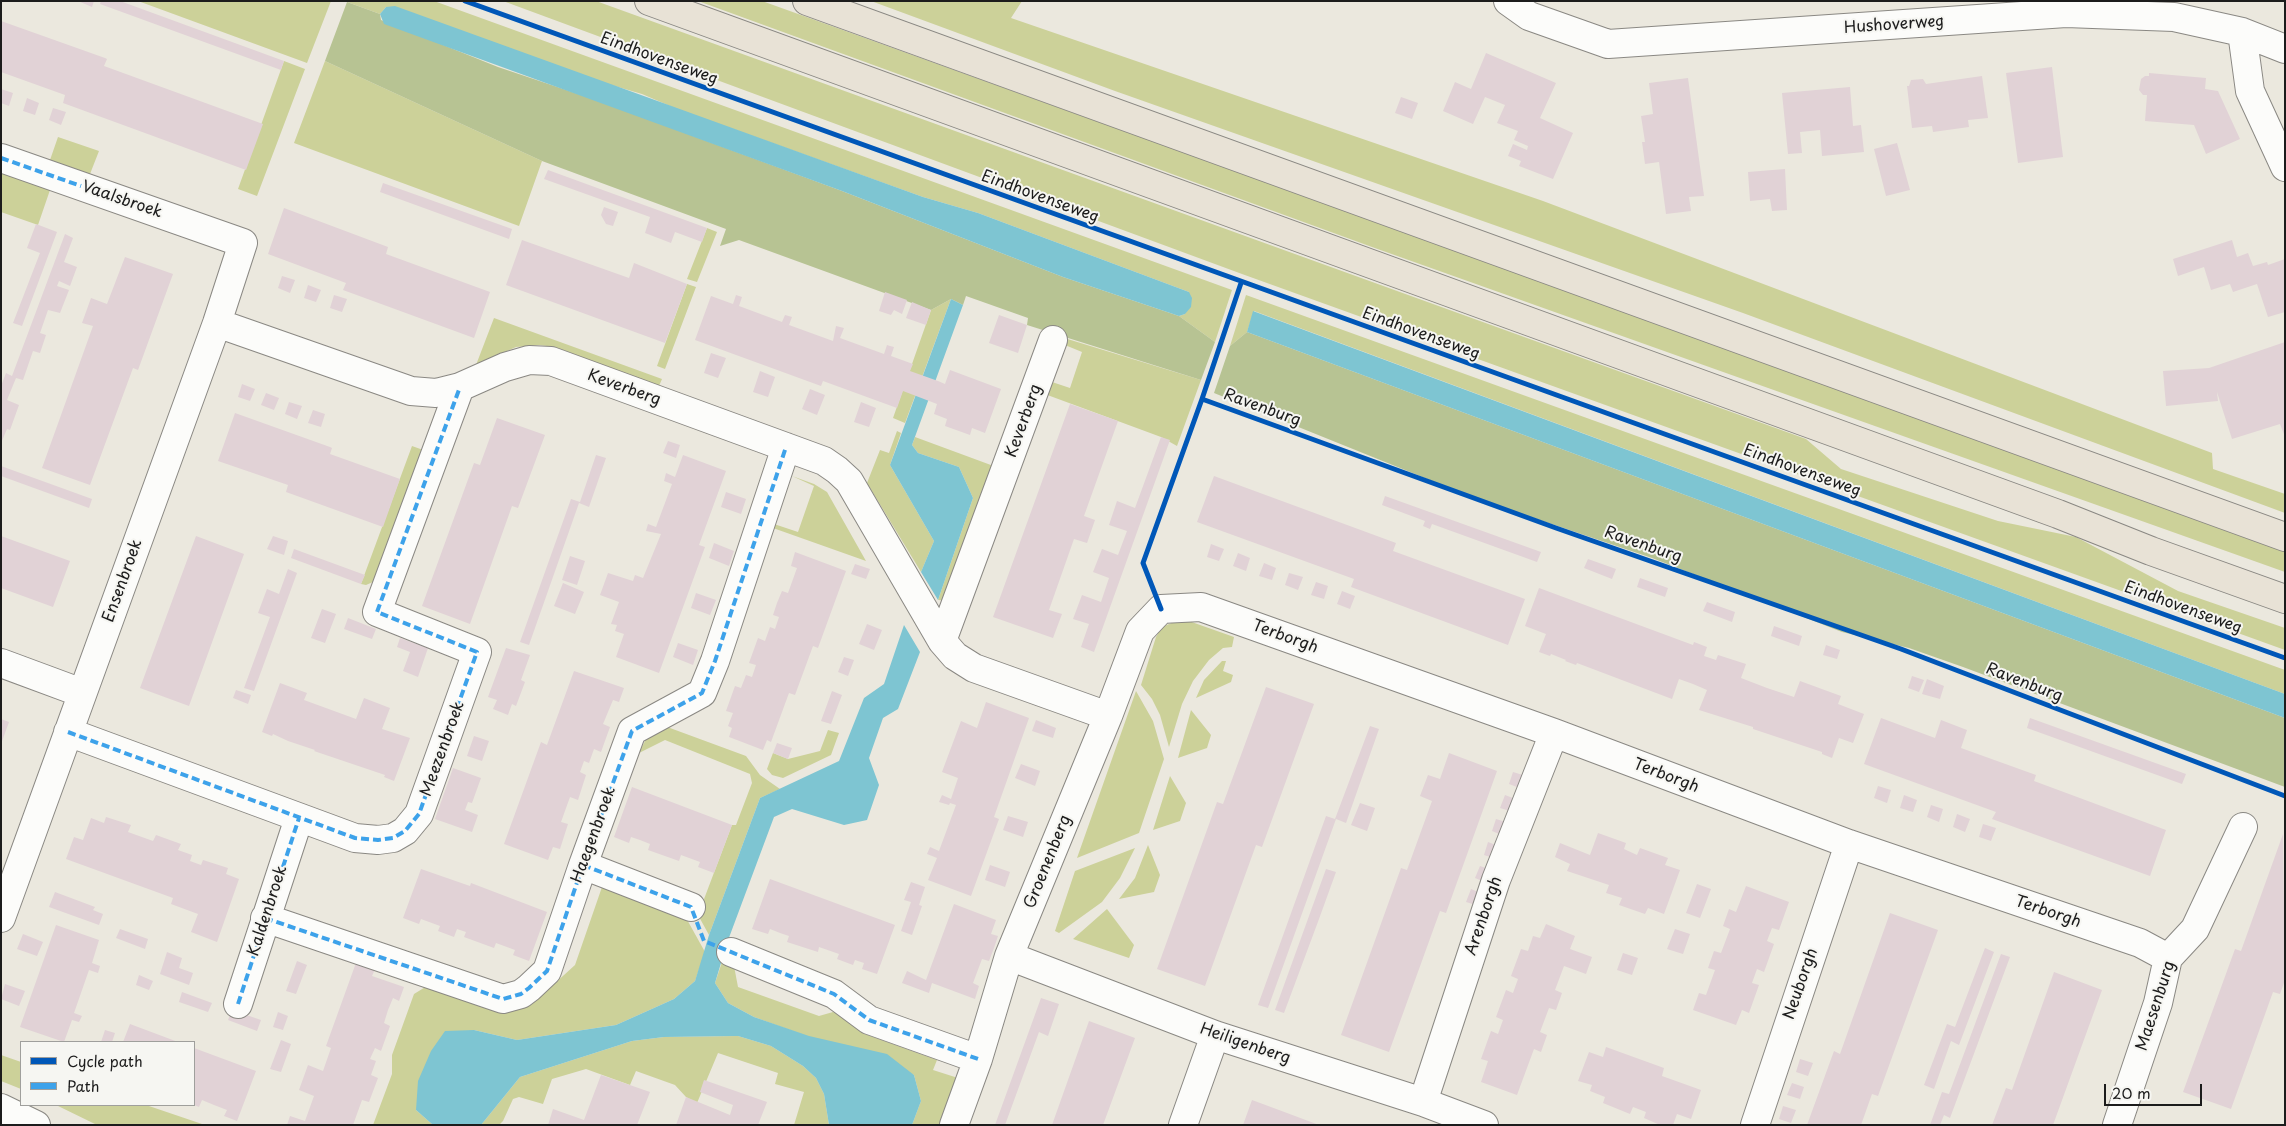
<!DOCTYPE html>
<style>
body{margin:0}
#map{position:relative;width:2286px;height:1126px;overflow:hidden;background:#ebe8de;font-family:"Playpen Sans",sans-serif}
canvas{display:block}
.frame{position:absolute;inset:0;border:2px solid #1c1c1c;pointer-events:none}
.legend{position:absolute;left:20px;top:1041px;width:175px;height:65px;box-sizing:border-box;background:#f6f6f2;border:1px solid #9f9f9c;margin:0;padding:6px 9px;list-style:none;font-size:15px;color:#1c1c1c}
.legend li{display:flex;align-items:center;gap:10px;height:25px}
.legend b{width:25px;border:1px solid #9f9f9c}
.scale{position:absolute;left:2104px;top:1084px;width:98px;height:22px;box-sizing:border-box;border:2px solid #1c1c1c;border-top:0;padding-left:6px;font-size:15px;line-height:18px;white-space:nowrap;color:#1c1c1c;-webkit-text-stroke:4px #f6f6f2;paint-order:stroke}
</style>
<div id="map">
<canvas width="2286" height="1126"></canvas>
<div class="frame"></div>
<ul class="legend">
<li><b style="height:6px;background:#0057b8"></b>Cycle path</li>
<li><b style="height:6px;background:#3da2ea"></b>Path</li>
</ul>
<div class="scale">20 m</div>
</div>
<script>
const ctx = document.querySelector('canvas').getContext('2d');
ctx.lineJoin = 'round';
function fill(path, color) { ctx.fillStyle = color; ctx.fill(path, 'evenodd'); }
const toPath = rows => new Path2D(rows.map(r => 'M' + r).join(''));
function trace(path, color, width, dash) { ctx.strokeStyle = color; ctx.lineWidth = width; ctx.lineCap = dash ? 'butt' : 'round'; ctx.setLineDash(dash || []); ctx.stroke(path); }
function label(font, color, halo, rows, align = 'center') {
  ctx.font = font + ' "Playpen Sans",sans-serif'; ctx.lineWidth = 4; ctx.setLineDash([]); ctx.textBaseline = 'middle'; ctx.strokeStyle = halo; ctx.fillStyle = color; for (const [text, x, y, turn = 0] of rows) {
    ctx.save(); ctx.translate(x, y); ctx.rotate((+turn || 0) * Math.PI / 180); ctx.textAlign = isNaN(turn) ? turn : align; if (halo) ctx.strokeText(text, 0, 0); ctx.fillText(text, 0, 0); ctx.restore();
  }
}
const green = toPath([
 [138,1,331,1,307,63],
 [434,1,1232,290,1215,342,1179,316,1185,314,1189,292,978,213,923,197,677,109,642,94,601,82,484,39,386,7,380,14,347,2],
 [503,1,596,1,1806,439,1841,469,1998,521,2076,537,2178,591,2285,628,2285,650,1242,274],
 [698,1,762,1,2285,548,2285,572,1372,247],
 [871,1,1022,1,1011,18,1543,201,2212,453,2213,469,2285,494,2285,513,1743,313,1115,91],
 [284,61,305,69,257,196,238,189],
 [325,61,542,161,519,226,294,143],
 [58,137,99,151,90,174,50,160],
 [1,173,50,190,38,225,1,212],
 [707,228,717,232,697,282,687,279],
 [687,284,696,287,665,369,657,366],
 [1246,295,2285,670,2285,694,1254,311,1247,332,1230,346],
 [951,299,905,423,893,418,931,310],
 [494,318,662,379,659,386,555,347,539,345,516,347,476,365],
 [1061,337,1201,380,1177,446,1161,437,1042,393,1046,380,1070,388,1082,352,1060,343],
 [897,431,901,433,890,465,934,541,921,572,867,483,880,450,889,453],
 [915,437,999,468,951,601,938,600,973,498,959,467,918,453,912,445],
 [412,446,426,451,380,579,366,585,361,584],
 [792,476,814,484,827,492,866,561,773,528,774,524,798,532,814,486],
 [1186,620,1234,637,1232,647,1223,648,1209,660,1193,681,1182,704,1169,747,1160,715,1152,699,1141,685,1156,637,1162,627,1174,622],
 [1222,661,1226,661,1223,671,1233,675,1231,682,1196,698,1204,680],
 [1136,691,1153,721,1164,759,1139,833,1077,858],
 [1191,710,1211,735,1207,748,1178,758],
 [664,728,670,728,746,756,760,775,780,789,760,798,709,935,698,915,732,825,736,825,752,783,750,774,665,740,639,753,647,737],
 [828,730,839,733,831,755,783,778,772,775,767,769,773,753,788,759,820,751],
 [1170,776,1186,803,1180,821,1153,830],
 [1148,845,1160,875,1154,892,1119,899,1135,878],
 [1135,848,1120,878,1102,902,1059,933,1055,931,1075,871],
 [602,887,685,916,705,952,695,981,674,999,616,1025,517,1040,474,1030,416,1110,433,1125,373,1125,392,1074,392,1055,414,994,427,986,508,1010,531,1005,575,965],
 [1107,909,1134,945,1129,958,1073,939],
 [723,959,734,966,738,987,819,1016,833,1012,847,1016,862,1033,937,1060,933,1070,958,1078,941,1125,912,1125,921,1101,914,1075,754,1017,728,1003,715,983],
 [738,1036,771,1046,803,1066,816,1078,824,1094,829,1125,794,1125,804,1092,775,1084,778,1073,718,1053,697,1103,686,1097,675,1085,636,1071,630,1085,586,1069,552,1079,543,1104,519,1097,513,1099,503,1121,499,1125,481,1125,520,1077,632,1041,664,1037],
 [1,1055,21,1062,21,1089,1,1081],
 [56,1105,146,1105,205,1125,97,1125]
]);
const forest = toPath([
 [347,2,380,14,381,20,498,67,593,99,842,191,1063,277,1179,316,1215,342,1201,380,1027,325,1028,318,966,296,963,305,951,299,931,310,739,240,720,246,726,229,542,161,325,61],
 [1247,332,2285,718,2285,787,1963,667,1909,648,1842,632,1652,558,1472,497,1214,393,1230,346]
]);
const water = toPath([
 [395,6,923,197,978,213,1189,292,1192,298,1191,307,1185,314,1179,316,1063,277,842,191,384,24,380,14,386,7],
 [951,299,963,305,912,445,918,453,959,467,973,498,938,600,921,572,934,541,890,465],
 [1253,311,2285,694,2285,718,1247,332],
 [904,625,920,652,898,709,883,718,869,758,879,785,867,820,844,825,792,809,774,817,727,943,715,983,728,1003,754,1017,809,1036,887,1054,914,1075,921,1101,912,1125,829,1125,824,1094,816,1078,803,1066,771,1046,738,1036,664,1037,632,1041,520,1077,481,1125,433,1125,416,1110,418,1081,431,1051,445,1031,474,1030,517,1040,616,1025,674,999,695,981,709,935,760,798,839,761,864,698,884,684]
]);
const building = toPath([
 [78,1,94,1,92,7],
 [101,1,120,1,284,61,281,70,100,4],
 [1,21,105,58,107,59,104,66,263,124,246,170,63,103,65,95,1,72],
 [1486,53,1556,83,1540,118,1573,133,1553,179,1519,166,1521,161,1508,156,1513,144,1527,150,1528,146,1514,140,1518,131,1497,123,1505,105,1485,97,1473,124,1443,111,1455,82,1471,89],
 [2052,67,2063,157,2018,163,2006,73],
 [2149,73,2206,78,2205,89,2218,91,2240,139,2206,154,2194,125,2145,121,2147,95,2143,95,2139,90,2141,79,2145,76,2149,76],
 [1982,76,1988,118,1968,120,1969,127,1933,132,1932,126,1912,128,1907,86,1909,86,1911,80,1923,79,1926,84],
 [1688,78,1704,196,1689,197,1691,211,1666,214,1659,162,1645,164,1642,142,1645,142,1641,116,1653,114,1649,83],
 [1850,87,1853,126,1861,125,1864,152,1822,156,1820,130,1800,132,1802,153,1788,154,1782,93],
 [1,89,13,93,9,106,1,103],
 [1401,97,1418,103,1412,119,1395,113],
 [27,98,39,103,35,115,23,111],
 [53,108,66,112,61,125,49,120],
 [1897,143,1910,190,1886,196,1874,149],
 [1785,169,1787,210,1772,211,1770,199,1750,201,1748,172],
 [548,170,707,228,702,242,675,232,671,243,645,233,650,217,544,179],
 [383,183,512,229,509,239,380,192],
 [604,207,618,212,613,226,606,224,601,215],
 [284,208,388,247,386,254,490,292,474,338,343,290,346,283,268,254],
 [36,224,57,232,22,326,13,323,40,253,27,248],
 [65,234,73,238,64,262,77,267,70,286,59,281,57,286,69,290,60,313,48,310,40,333,46,335,40,353,33,351,23,380,16,378,7,400,19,405,10,430,7,429,1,443,1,386,6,373,12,376],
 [522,240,629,278,634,263,687,284,665,343,506,285],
 [2232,240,2237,257,2248,253,2253,266,2267,262,2268,265,2285,259,2285,312,2268,317,2257,284,2233,292,2230,284,2211,290,2204,267,2178,276,2173,259],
 [125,257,173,274,138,370,133,368,90,485,42,468,93,326,82,323,91,298,107,304],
 [282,276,295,280,290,293,278,288],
 [308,285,321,290,316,302,304,298],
 [885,292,907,300,902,314,894,310,891,315,879,311],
 [334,295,347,299,342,312,330,308],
 [736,295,742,297,739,306,782,322,785,315,792,317,789,325,833,341,836,326,844,328,840,338,884,354,887,345,890,346,894,347,891,356,913,364,910,371,938,381,945,384,950,370,1001,389,985,433,972,428,970,435,945,426,947,419,934,414,937,404,903,391,897,408,823,381,821,386,695,340,711,296,733,304],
 [912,302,931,310,926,325,906,318],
 [999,315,1027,325,1018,353,989,343],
 [2285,342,2285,437,2280,424,2232,439,2217,392,2218,401,2166,406,2163,371,2209,368],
 [711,353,726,358,718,378,704,373],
 [760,371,775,377,768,397,753,392],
 [242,384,255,389,250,401,238,397],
 [810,389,825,395,817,415,802,409],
 [266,393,279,398,274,410,261,405],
 [289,402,302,406,297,419,285,414],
 [861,402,876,408,869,427,854,422],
 [1070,404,1118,421,1084,516,1095,520,1087,543,1074,539,1049,610,1062,614,1053,638,993,617],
 [313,410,325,414,321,427,308,423],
 [235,413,330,447,332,448,330,454,400,479,383,527,286,492,288,485,218,461],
 [497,418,545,435,518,508,512,506,470,624,422,606,474,463,480,465],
 [1161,437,1170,440,1094,652,1081,647,1089,624,1073,619,1082,595,1101,602,1109,578,1093,572,1102,549,1118,555,1127,531,1109,525,1117,501,1135,508],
 [668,441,680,445,676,458,663,453],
 [596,455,606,458,589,507,579,503,529,645,520,642,571,499,580,502],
 [683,455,726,471,699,545,705,547,659,673,616,657,624,634,615,631,617,625,611,624,619,602,600,595,608,573,633,581,635,575,643,578,661,534,646,531,648,524,656,527,672,484,664,481,666,473,675,477],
 [1,466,92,499,89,508,1,476],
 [1214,476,1396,543,1393,551,1525,599,1508,645,1351,587,1354,579,1197,522],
 [726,492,746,499,741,514,721,507],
 [1385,496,1541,552,1537,562,1432,524,1430,529,1423,526,1425,521,1382,505],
 [1,536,70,561,53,607,1,588],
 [196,536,244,554,189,706,140,688],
 [273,536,288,541,284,555,267,549],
 [714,543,734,551,729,566,709,558],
 [1211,544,1224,549,1219,561,1207,557],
 [294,549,365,575,361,584,291,558],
 [795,552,846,571,818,648,813,646,795,695,789,693,771,742,767,740,763,750,729,737,732,728,728,726,733,713,726,711,735,686,741,688,746,675,752,677,756,665,749,663,758,638,765,641,770,627,775,629,779,617,773,615,777,603,782,591,788,593,797,568,791,566],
 [1238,553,1250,558,1246,571,1233,566],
 [570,556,585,561,577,585,562,580],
 [1588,559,1616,569,1612,579,1584,568],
 [1264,563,1276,568,1272,580,1259,576],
 [855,564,870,569,866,579,851,574],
 [288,569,297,573,262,669,254,691,244,688,270,617,258,613,267,589,279,594],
 [1289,573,1303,577,1298,590,1285,585],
 [1640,578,1668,588,1665,597,1637,587],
 [1316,582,1328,586,1324,599,1311,595],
 [563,583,584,592,575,614,554,606],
 [1539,588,1693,645,1694,642,1707,647,1704,656,1716,660,1718,655,1746,664,1741,678,1767,688,1794,697,1800,681,1841,696,1838,704,1864,714,1853,743,1839,738,1832,758,1822,754,1822,752,1753,729,1753,727,1699,710,1707,690,1693,684,1679,679,1672,699,1577,663,1576,665,1565,661,1566,660,1551,654,1550,656,1539,652,1546,634,1525,626],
 [1342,591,1355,596,1350,609,1337,604],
 [696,593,716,600,710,615,691,608],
 [1707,602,1735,612,1732,622,1703,611],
 [322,609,336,614,325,643,311,638],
 [348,618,376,629,372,639,344,629],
 [867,624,882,630,874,650,859,644],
 [1774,626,1802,636,1799,646,1771,636],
 [400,638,428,648,418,677,403,671,410,652,397,647],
 [678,643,698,650,693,665,673,657],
 [1826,645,1840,650,1837,659,1823,655],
 [506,648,530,655,521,680,525,682,516,706,512,704,508,715,493,709,497,700,488,697],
 [844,657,854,660,848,676,838,672],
 [574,671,624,688,619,702,613,700,603,724,610,727,601,752,594,749,589,763,584,761,580,772,586,775,578,800,570,797,561,822,568,824,560,849,553,847,548,860,504,844,541,742,547,745],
 [1912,676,1924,680,1919,692,1908,688],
 [1927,679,1944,686,1940,699,1922,694],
 [280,683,307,693,304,700,356,719,364,698,390,708,382,729,410,738,394,781,384,777,385,775,314,751,315,750,288,741,273,734,272,736,262,732],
 [1266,687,1314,704,1262,847,1256,845,1205,986,1157,969,1217,802,1223,804],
 [236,690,251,695,248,704,233,698],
 [832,691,842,695,831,724,821,721],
 [986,702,1029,718,994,817,999,819,971,896,928,880,937,858,927,854,930,847,939,851,956,805,950,803,949,805,939,802,942,795,951,799,958,778,942,772,961,721,977,728],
 [1881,718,1935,738,1941,720,1967,730,1961,748,2036,775,2034,781,2166,830,2150,876,1992,819,1996,812,1864,764],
 [2030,718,2186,774,2182,784,2027,728],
 [1,719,9,722,1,744],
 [1036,720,1056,728,1053,738,1032,731],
 [1370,726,1379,729,1346,823,1336,819,1268,1008,1258,1005,1326,816,1335,819],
 [474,736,489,741,482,761,467,756],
 [777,743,792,748,788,759,773,753],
 [1449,753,1497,771,1446,913,1440,911,1389,1052,1341,1035,1401,868,1407,870,1432,801,1420,796,1428,775,1440,779],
 [1021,764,1040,771,1035,786,1015,778],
 [453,768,481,778,472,803,468,802,465,810,478,815,472,832,435,819],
 [1513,772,1526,776,1522,789,1509,784],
 [1878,786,1891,790,1887,803,1874,798],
 [632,787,732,825,714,873,698,867,700,862,681,855,679,861,648,850,650,844,640,840,631,837,629,843,614,837],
 [1505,795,1518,800,1513,812,1500,808],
 [1904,795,1917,800,1913,812,1900,808],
 [1360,803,1375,808,1367,831,1351,825],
 [1931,805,1943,809,1939,822,1927,817],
 [1957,814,1970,819,1965,832,1953,827],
 [1008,816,1028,822,1023,837,1003,830],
 [106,817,131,825,128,832,153,841,156,835,181,844,178,850,192,855,190,861,201,865,203,860,228,868,226,874,239,879,217,942,191,932,198,914,171,904,173,898,66,859,74,837,83,840,91,818,104,823],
 [1496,819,1509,823,1504,836,1492,831],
 [1983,824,1996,828,1991,841,1979,837],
 [1598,833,1626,843,1624,849,1637,855,1640,848,1668,858,1665,865,1680,870,1664,914,1648,908,1645,914,1619,905,1622,898,1606,893,1609,885,1567,871,1570,864,1555,857,1560,843,1590,855],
 [2283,834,2285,980,2280,994,2273,992,2231,1109,2183,1092,2235,949,2241,951],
 [1488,842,1501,847,1496,859,1484,855],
 [990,865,1010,872,1005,887,985,880],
 [1480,866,1492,870,1487,883,1475,878],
 [421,869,470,886,471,883,547,912,529,961,513,955,515,950,496,943,494,948,464,937,466,932,457,929,454,937,438,931,440,926,421,919,419,924,403,918],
 [1326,869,1336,872,1319,919,1284,1013,1275,1010],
 [770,879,895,925,877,974,862,969,864,963,855,960,853,965,837,959,839,954,819,947,818,952,787,942,789,936,780,933,770,929,768,934,752,929],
 [911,882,925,887,919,905,922,906,912,935,901,931,911,902,904,900],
 [1697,884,1711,889,1700,918,1686,913],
 [1746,886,1789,902,1779,930,1772,928,1767,941,1774,944,1764,972,1757,969,1752,983,1759,985,1749,1013,1742,1010,1736,1025,1693,1010,1699,993,1706,995,1715,970,1708,968,1714,951,1721,953,1730,929,1723,926,1729,909,1736,912],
 [1471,889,1483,894,1479,906,1466,902],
 [55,892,95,907,93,910,103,914,99,925,49,907],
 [954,904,996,920,991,934,998,936,994,948,989,961,982,959,973,983,979,986,975,999,932,983,929,993,902,983,907,971,926,980],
 [1890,913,1938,930,1878,1096,1872,1094,1861,1125,1807,1125,1834,1051,1840,1054],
 [1546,924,1575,936,1570,949,1592,957,1586,974,1564,966,1555,990,1562,993,1556,1010,1549,1008,1540,1032,1547,1035,1541,1052,1534,1049,1517,1095,1481,1082,1488,1061,1481,1059,1491,1031,1498,1034,1503,1020,1496,1017,1506,990,1513,993,1518,979,1511,976,1521,949,1528,951,1533,936,1540,938],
 [56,925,99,940,92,963,100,966,98,973,89,970,74,1013,82,1016,79,1022,72,1020,64,1042,20,1027],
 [120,929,148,939,145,949,116,938],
 [1675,929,1690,934,1683,954,1667,949],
 [23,934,43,942,37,956,17,949],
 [1985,948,1994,952,1959,1045,1951,1041,1934,1089,1924,1085,1947,1024,1955,1027],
 [167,952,182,958,179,968,193,973,189,985,160,974],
 [1623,953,1638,958,1632,975,1617,970],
 [2001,954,2010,957,1950,1118,1944,1115,1940,1125,1930,1125,1942,1092,1949,1094],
 [357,960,376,967,372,976,404,987,399,1001,393,998,388,1010,384,1023,390,1026,381,1051,375,1048,370,1059,376,1061,371,1075,378,1078,369,1102,362,1100,353,1125,287,1125,290,1116,305,1121,314,1096,299,1090,308,1065,323,1071,331,1048,326,1046],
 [297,961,307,965,296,994,286,991],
 [2054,972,2102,990,2053,1125,1992,1125,2006,1088,2012,1090],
 [139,975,153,981,149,990,136,985],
 [5,984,25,991,19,1006,1,999],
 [182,992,212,1003,208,1012,179,1002],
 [1041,998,1059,1004,1048,1036,1039,1032,1005,1125,995,1125],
 [232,1010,261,1020,257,1031,228,1020],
 [278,1012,288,1016,283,1030,273,1027],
 [1089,1021,1135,1038,1103,1125,1052,1125],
 [130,1024,178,1042,123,1042],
 [105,1030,115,1033,112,1042,101,1042],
 [281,1040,291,1044,281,1072,270,1069],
 [1606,1047,1664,1068,1662,1076,1701,1090,1691,1119,1677,1114,1673,1125,1660,1125,1644,1118,1646,1112,1633,1107,1630,1114,1603,1103,1605,1097,1590,1091,1592,1085,1578,1081,1589,1052,1603,1057],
 [194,1048,256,1071,237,1121,224,1116,227,1110,214,1105,202,1100,199,1107,194,1105],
 [1800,1059,1813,1063,1808,1076,1796,1072],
 [601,1075,650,1092,637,1125,548,1125,553,1109,584,1120],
 [704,1080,767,1102,758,1125,676,1125,686,1097,730,1115,733,1105,700,1092],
 [1792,1083,1804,1087,1800,1099,1787,1095],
 [1252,1100,1279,1110,1319,1125,1243,1125],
 [1783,1106,1796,1110,1791,1123,1779,1119]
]);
const minor = toPath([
 [1508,1,1529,16,1608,44,2066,13,2174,17,2242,32,2285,49],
 [2242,32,2250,91,2285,167],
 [1,158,243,243,217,323,1,918],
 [217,323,411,391,436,393,460,387,505,367,529,360,551,361,824,461,837,470,849,481,942,641,955,656,974,668,1108,716],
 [942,641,1053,340],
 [1,663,82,693],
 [68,732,355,838,378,840,393,838,405,831,419,814,477,652,377,612,460,387],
 [583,865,691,907],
 [265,918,503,999,521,994,529,988,547,971,583,865,632,731,702,693,715,661,786,447],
 [731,952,834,994,869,1020,978,1059],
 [1009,956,1215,1035,1423,1102,1484,1125],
 [238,1004,299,818],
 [1423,1102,1496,880,1554,733],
 [954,1125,978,1059,1009,956,1108,716,1140,631,1161,609,1201,607,1554,733,1849,844,2140,943,2168,958],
 [1183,1125,1215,1035],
 [1755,1125,1849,844],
 [2117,1125,2158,1003,2168,958,2195,929,2243,827]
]);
const tertiary = toPath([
 [1,1108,36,1125]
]);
const primary = toPath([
 [649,1,2058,514,2151,551,2285,599],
 [807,1,2285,537]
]);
const quiet = toPath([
 [1,158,81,186],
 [68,732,355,838,378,840,393,838,405,831,419,814,477,652,377,612,460,387],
 [583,865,691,907,704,941,834,994,869,1020,978,1059],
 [265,918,503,999,521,994,529,988,547,971,583,865,632,731,702,693,715,661,786,447],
 [238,1004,299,818]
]);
const cycleway = toPath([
 [465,1,2285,658],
 [1202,399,1241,283],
 [1161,609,1143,563,1202,399,1556,528,1901,649,2285,796]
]);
const streetNames = [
 ["Hushoverweg",1894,25,-4],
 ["Eindhovenseweg",659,59,20],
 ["Eindhovenseweg",1040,197,20],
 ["Vaalsbroek",122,200,19],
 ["Eindhovenseweg",1421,334,20],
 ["Keverberg",624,388,20],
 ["Ravenburg",1262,408,20],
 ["Keverberg",1024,421,-70],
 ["Eindhovenseweg",1802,471,20],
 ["Ravenburg",1643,545,19],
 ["Ensenbroek",123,581,-70],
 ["Eindhovenseweg",2183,608,20],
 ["Terborgh",1285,637,20],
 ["Ravenburg",2024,683,21],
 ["Meezenbroek",443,749,-70],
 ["Terborgh",1666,776,21],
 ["Haegenbroek",594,835,-70],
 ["Groenenberg",1048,862,-68],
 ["Kaldenbroek",268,911,-72],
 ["Terborgh",2048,912,19],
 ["Arenborgh",1484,916,-71],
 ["Neuborgh",1801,984,-71],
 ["Maesenburg",2156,1006,-72],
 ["Heiligenberg",1245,1044,19]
];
fill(green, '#ccd199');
fill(forest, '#b7c393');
fill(water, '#7ec5d2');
fill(building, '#e1d2d6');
trace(minor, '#8a8883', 30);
trace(tertiary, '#8a8883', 30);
trace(primary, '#8a8883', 30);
trace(minor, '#fcfcfa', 28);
trace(tertiary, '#fcfcfa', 28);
trace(primary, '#e8e2d6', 28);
trace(quiet, '#3da2ea', 4, [8, 4]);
trace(cycleway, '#0057b8', 5);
label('16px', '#1c1c1c', '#f6f6f2', streetNames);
</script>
